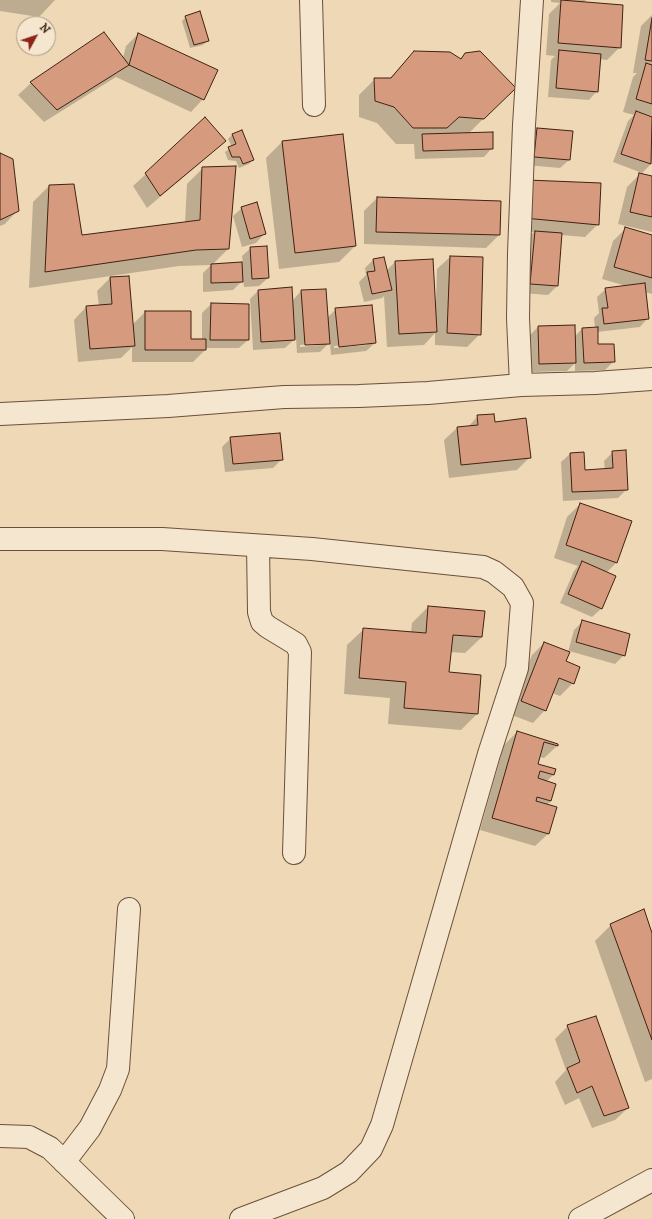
<!DOCTYPE html>
<html>
<head>
<meta charset="utf-8">
<style>
	body { margin:0 }
	#map { position:relative; width:652px; height:1219px; overflow:hidden; background:#eed8b5; font-family:"IM FELL DW Pica",serif }
	canvas { display:block }
	.north { position:absolute; left:16px; top:16px; width:40px; height:40px; box-sizing:border-box; background:#f4e6cf; border:1px solid #ac9783; border-radius:50%; rotate:50deg; font-size:11px; font-weight:700; line-height:16px; text-align:center; color:#412111 }
	.north::after { content:''; display:block; margin:auto; width:14px; height:18px; background:#8f2418; clip-path:polygon(50% 0,100% 100%,50% 72%,0 100%) }
</style>
</head>
<body>
<div id="map">
<canvas width="652" height="1219"></canvas>
<div class="north">N</div>
</div>
<script>
const ctx = document.querySelector('canvas').getContext('2d');
ctx.lineJoin = 'round';
function paint(path, color) {
  ctx.fillStyle = color;
  ctx.fill(path, 'evenodd');
}
function poly(rows) {
  const path = new Path2D();
  for (const r of rows) {
    path.moveTo(r[0], r[1]);
    for (let i = 2; i < r.length; i += 2) path.lineTo(r[i], r[i + 1]);
  }
  return path;
}
function trace(path, color, width, dash) {
  ctx.strokeStyle = color;
  ctx.lineWidth = width;
  ctx.lineCap = dash ? 'butt' : 'round';
  ctx.setLineDash(dash || []);
  ctx.stroke(path);
}
const shadow = poly([
	[0,0,55,0,39,17,0,11],
	[551,0,586,0,583,3,620,47,607,60,599,59,597,91,589,100,548,97,551,60,555,56,546,55,549,14,560,3,551,2],
	[652,15,652,160,651,164,642,173,613,162,628,121,634,115,623,112,633,77,637,73,633,73,641,26],
	[186,17,208,40,203,45,190,48,182,21],
	[138,34,203,99,191,112,116,77,44,122,18,95,31,83,123,58,126,46],
	[414,52,460,59,466,54,514,88,468,134,492,148,484,157,415,159,414,144,396,144,377,123,359,117,359,95,375,79,389,79],
	[537,129,569,160,560,168,526,165,529,137],
	[232,135,253,160,249,164,239,168,236,161,228,160,225,152,232,147,228,139],
	[225,141,212,153,147,208,133,186,146,174],
	[282,142,355,246,339,262,279,269,266,158],
	[0,154,17,211,5,224,0,226],
	[203,168,228,249,212,265,243,263,242,256,251,248,268,278,259,286,244,287,243,280,233,290,203,292,203,273,211,265,179,266,29,288,33,202,49,186,82,236,185,223,187,184],
	[640,174,652,177,652,232,618,224,627,187],
	[528,182,598,224,585,237,561,235,557,286,548,295,522,293,526,240,534,232,512,230],
	[377,198,499,235,486,248,364,244,364,211],
	[242,208,264,234,256,243,242,247,233,216],
	[626,228,652,236,652,294,645,292,648,318,640,327,597,332,597,346,613,362,605,370,575,371,575,363,567,371,531,372,530,335,538,327,575,336,582,329,595,328,594,318,599,313,597,297,606,289,626,286,602,279,613,241],
	[450,257,482,258,480,334,467,347,435,345,435,333,424,345,387,347,384,296,382,298,364,302,359,282,366,275,365,268,373,260,383,258,386,271,395,262,435,301,436,301,437,269],
	[128,277,132,325,145,312,190,340,202,340,202,313,211,304,248,340,239,348,205,348,205,350,193,362,132,362,132,347,121,358,78,362,74,320,86,307,99,306,97,291,110,278],
	[258,291,292,301,301,291,327,318,336,309,375,343,366,351,331,355,330,342,320,352,297,353,296,338,285,348,253,350,250,299],
	[321,343,321,345,300,347,300,345],
	[367,343,367,345,334,348,334,346],
	[478,416,494,423,530,457,517,470,449,478,444,440,457,428,468,427],
	[231,438,282,459,273,468,225,472,222,447],
	[613,452,627,489,618,498,563,501,561,462,570,454,583,453,584,471,605,470,604,461],
	[580,504,617,562,606,573,615,577,601,609,592,617,560,603,574,571,578,566,554,558,567,517],
	[428,607,484,612,482,637,465,653,450,652,448,673,477,714,461,730,388,724,390,698,344,694,347,645,364,629,411,633,412,623],
	[583,621,624,655,615,664,569,651,564,662,573,683,560,696,552,693,545,710,533,723,509,714,532,655,544,643,568,652,574,630],
	[517,732,557,746,544,758,539,757,537,764,554,774,546,782,551,801,547,805,556,807,548,834,535,846,480,830,504,745],
	[611,925,652,936,652,1079,645,1082,595,941],
	[568,1026,628,1108,615,1120,592,1128,579,1098,565,1105,555,1082,566,1070,555,1039]
]);
const building = poly([
	[561,0,623,5,621,48,558,43,561,0],
	[200,11,209,41,194,45,185,16,200,11],
	[652,18,652,61,645,60,652,18],
	[104,32,129,65,57,110,30,82,104,32],
	[138,33,218,70,204,100,129,65,138,33],
	[559,50,601,54,598,92,556,88,559,50],
	[414,51,450,52,461,59,465,53,480,51,516,88,484,119,459,117,447,128,413,128,394,107,375,101,374,78,391,78,414,51],
	[646,63,652,65,652,104,636,99,646,63],
	[636,111,652,117,651,164,621,154,636,111],
	[205,117,226,141,160,196,145,173,205,117],
	[537,128,573,131,570,160,534,157,537,128],
	[242,130,254,160,243,164,240,157,232,157,228,147,236,144,232,134,242,130],
	[493,132,493,149,423,151,422,134,493,132],
	[343,134,356,246,295,253,282,141,343,134],
	[0,153,13,159,19,211,0,220,0,153],
	[236,166,229,249,196,250,45,272,49,185,74,184,82,235,200,220,202,167,236,166],
	[639,173,652,176,652,217,630,212,639,173],
	[527,180,601,183,599,225,524,218,527,180],
	[377,197,501,201,500,235,376,232,377,197],
	[257,202,266,234,250,239,241,207,257,202],
	[625,227,652,235,652,278,614,267,625,227],
	[535,231,562,233,558,286,530,284,535,231],
	[267,246,269,278,252,279,250,247,267,246],
	[450,256,483,257,481,335,447,333,450,256],
	[384,257,392,290,372,294,367,272,375,271,373,259,384,257],
	[433,259,437,332,399,334,395,261,433,259],
	[242,262,243,282,211,283,211,264,242,262],
	[129,276,135,346,90,349,86,306,112,304,110,277,129,276],
	[645,283,649,319,604,324,602,308,608,308,605,288,645,283],
	[292,287,295,340,261,342,258,290,292,287],
	[326,289,330,344,305,345,301,290,326,289],
	[211,303,249,304,249,340,210,340,211,303],
	[372,305,376,343,339,347,335,308,372,305],
	[145,311,191,311,191,339,206,339,206,350,145,350,145,311],
	[575,325,576,363,539,364,538,326,575,325],
	[598,327,598,344,614,344,615,362,584,363,582,328,598,327],
	[494,414,495,422,526,418,531,458,461,465,457,427,478,425,477,415,494,414],
	[280,433,283,460,233,464,230,437,280,433],
	[626,450,628,490,572,492,570,453,584,452,585,470,613,468,612,451,626,450],
	[580,503,632,521,617,563,566,545,580,503],
	[582,561,616,576,602,609,568,594,582,561],
	[428,606,485,611,482,637,453,635,449,672,481,675,478,714,404,708,406,682,359,678,363,628,426,633,428,606],
	[582,620,630,634,625,656,576,642,582,620],
	[544,642,570,652,566,661,580,667,574,684,559,678,546,711,521,701,544,642],
	[517,731,558,744,558,746,544,742,538,764,556,769,554,775,540,771,538,778,556,784,551,801,537,797,536,801,557,807,549,834,492,818,517,731],
	[644,909,652,933,652,1040,610,924,644,909],
	[596,1016,629,1108,604,1116,592,1086,577,1093,567,1068,580,1062,567,1025,596,1016]
]);
const minor = poly([
	[311,0,314,105],
	[521,385,518,318,519,253,524,125,532,0],
	[0,414,168,406,284,397,359,396,428,393,521,385,595,383,652,379],
	[0,539,162,539,312,549,483,567,494,572,513,587,522,603,517,668,489,754,382,1125,371,1149,349,1172,323,1188,241,1219],
	[258,546,259,612,262,622,268,627,296,644,300,652,294,853],
	[0,1136,29,1137,50,1148,123,1219],
	[64,1162,90,1128,110,1090,118,1069,129,909],
	[580,1219,652,1180]
]);
paint(shadow, '#0003');
paint(building, '#d69b7f');
trace(building, '#412111', 1);
trace(minor, '#6c4f3a', 24);
trace(minor, '#f4e6cf', 22);
</script>
</body>
</html>
